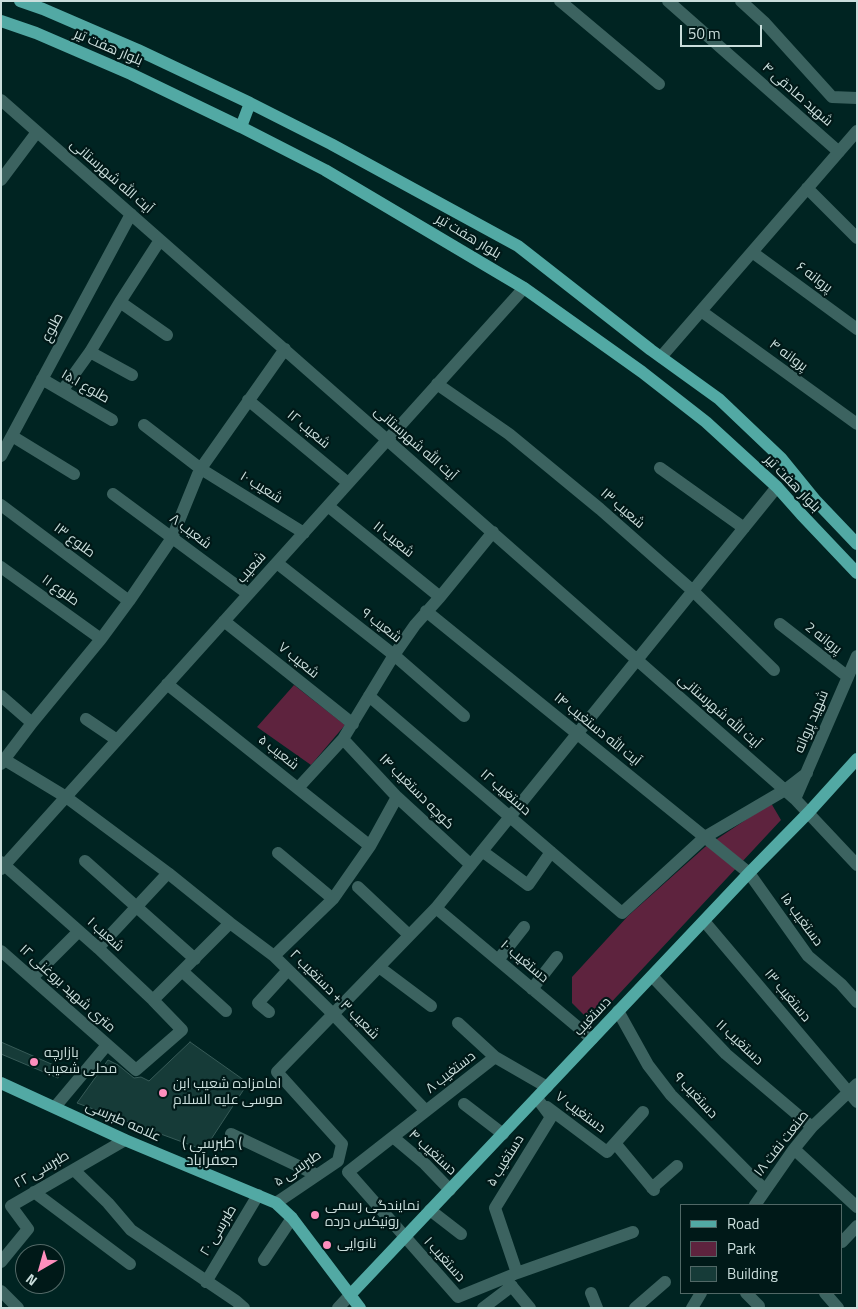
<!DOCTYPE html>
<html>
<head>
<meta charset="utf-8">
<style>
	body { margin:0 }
	#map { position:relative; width:858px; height:1309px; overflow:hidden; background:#002422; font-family:"Titillium Web",sans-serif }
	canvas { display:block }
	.frame { position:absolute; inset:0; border:2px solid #cadedc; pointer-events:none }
	.legend { position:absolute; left:680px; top:1204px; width:162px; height:90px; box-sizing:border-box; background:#001918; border:1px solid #516866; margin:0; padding:6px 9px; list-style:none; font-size:15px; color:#cadedc }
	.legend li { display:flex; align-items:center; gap:10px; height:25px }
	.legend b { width:25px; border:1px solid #516866 }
	.north { position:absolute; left:15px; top:1244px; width:50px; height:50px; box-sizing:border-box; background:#001918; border:1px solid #516866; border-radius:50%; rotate:218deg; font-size:14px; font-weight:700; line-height:20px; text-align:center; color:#cadedc }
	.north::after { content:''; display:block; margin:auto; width:18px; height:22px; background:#fe8ebd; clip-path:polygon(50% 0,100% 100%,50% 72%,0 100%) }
	.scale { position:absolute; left:680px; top:25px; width:82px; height:22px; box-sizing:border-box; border:2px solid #cadedc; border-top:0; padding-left:6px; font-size:15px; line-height:18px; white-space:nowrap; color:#cadedc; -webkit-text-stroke:4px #001918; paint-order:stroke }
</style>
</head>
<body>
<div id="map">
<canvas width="858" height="1309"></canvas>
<div class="frame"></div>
<ul class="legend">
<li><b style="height:6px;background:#52a9a4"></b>Road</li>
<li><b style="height:14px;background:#5e233e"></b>Park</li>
<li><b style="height:14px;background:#163b38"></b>Building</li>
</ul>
<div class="north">N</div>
<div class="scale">50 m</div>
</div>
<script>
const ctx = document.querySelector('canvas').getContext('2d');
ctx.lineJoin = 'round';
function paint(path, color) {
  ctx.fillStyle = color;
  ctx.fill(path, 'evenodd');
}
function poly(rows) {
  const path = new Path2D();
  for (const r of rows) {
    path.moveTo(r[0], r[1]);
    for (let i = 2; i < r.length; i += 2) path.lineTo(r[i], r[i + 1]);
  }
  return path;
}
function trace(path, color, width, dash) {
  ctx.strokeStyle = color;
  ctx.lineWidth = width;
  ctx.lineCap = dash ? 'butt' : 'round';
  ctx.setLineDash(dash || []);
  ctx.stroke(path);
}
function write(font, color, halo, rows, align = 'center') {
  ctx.font = font + ' "Titillium Web",Cairo,sans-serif';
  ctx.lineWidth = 4.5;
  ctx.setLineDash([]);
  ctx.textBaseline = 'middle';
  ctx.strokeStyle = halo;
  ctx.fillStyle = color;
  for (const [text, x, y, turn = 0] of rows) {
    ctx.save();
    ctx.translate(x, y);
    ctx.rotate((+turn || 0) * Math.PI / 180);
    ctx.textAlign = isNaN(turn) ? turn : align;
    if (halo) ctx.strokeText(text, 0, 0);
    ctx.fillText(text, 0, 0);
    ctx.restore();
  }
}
const green = poly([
	[294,685,345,725,311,765,257,727],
	[771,803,781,820,592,1023,572,1003,572,977,628,916,705,847]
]);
const building = poly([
	[1,1042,65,1070,58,1078,1,1054,1,1042],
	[190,1042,248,1083,204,1150,77,1103,108,1060,118,1065,134,1078,141,1077,149,1081,190,1042]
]);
const minor = poly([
	[560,1,659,84],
	[668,1,839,152],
	[741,1,765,23,832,97,857,98],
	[1,100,795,799,857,865],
	[1,180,37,132],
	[807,188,857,238],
	[752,252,857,329],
	[120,302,167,335],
	[701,311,857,424],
	[90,352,132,375],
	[661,357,857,131],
	[42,379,112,420],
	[437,384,509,434,600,509,693,591,774,670],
	[62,391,90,352,120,302,160,240],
	[248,400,348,483],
	[144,425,201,469,304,533],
	[12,436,74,474],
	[1,456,131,214],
	[660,468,744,528],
	[113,494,248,594],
	[1,505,129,601],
	[328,506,440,597],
	[277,563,394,655,464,716],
	[1,567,101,639],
	[426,611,749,873,808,956,841,984,857,1002],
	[224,621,353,724],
	[780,624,848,677],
	[167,684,370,846],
	[1,696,32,723],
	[369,696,622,913,705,837,785,790,807,773],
	[86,719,117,740],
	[343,739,397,797,471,865],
	[5,760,66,797,168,873,230,923,274,956,333,1014,426,1111,348,1172,458,1297,517,1273,633,1232],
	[1,764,32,723,101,639,129,601,172,538,198,474,204,464,285,349],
	[298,788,343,739,394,655,415,625,440,597,493,532],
	[795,799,857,656],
	[482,851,528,885,551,852],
	[278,853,333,899],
	[85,861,195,959],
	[1,862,98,948,153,1000,182,1030,136,1070,1,951],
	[1,869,524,288],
	[358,887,409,935],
	[436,908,592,1039],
	[704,921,857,1102],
	[98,948,168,873],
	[274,956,333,899,370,846,397,797],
	[498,960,524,927],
	[379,967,431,1006],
	[182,971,226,1011],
	[652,976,726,1054,812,1127],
	[32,978,79,931],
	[532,989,557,957],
	[153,1000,230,923],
	[618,1011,648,1065,671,1095,765,1190],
	[269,1012,258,1003,288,970],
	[458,1023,495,1057],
	[464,1104,503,1134],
	[55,1107,107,1045],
	[547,1107,607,1152,643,1112],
	[426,1111,495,1057,547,1087],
	[231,1134,317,1175],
	[393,1137,425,1164,450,1190],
	[615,1143,654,1190],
	[794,1149,857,1207],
	[338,1161,342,1144,277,1072,436,908,777,487],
	[74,1170,108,1203,131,1230,236,1301,244,1308],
	[652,1188,677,1166],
	[34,1192,130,1264],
	[276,1203,338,1161],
	[755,1205,794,1149,812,1127,857,1084],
	[430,1210,461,1234],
	[842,1242,857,1226],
	[264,1260,292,1218],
	[1,1262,28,1229,11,1206,125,1140],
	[517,1273,495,1208,551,1117,539,1101,536,1099],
	[505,1278,530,1308],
	[206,1282,258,1195],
	[1,1291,18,1308],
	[591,1293,597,1308],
	[746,1293,759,1306],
	[825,1293,838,1308],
	[338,1308,350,1295],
	[483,1308,512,1286],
	[635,1308,665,1282],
	[692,1308,701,1293]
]);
const major = poly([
	[20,1,43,9,138,50,250,103,331,144,518,246,651,350,719,399,781,458,816,501,857,544],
	[1,21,36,33,131,74,241,127,325,170,524,288,642,372,706,422,777,487,801,514,857,573],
	[241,127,250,103],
	[1,1083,125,1140,276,1203,292,1218,360,1308],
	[350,1295,749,873,809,812,857,759]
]);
const markers = [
	[34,1062,5,"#fe8ebd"],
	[163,1093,5,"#fe8ebd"],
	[315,1215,5,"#fe8ebd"],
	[327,1245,5,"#fe8ebd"]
];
const streetNames = [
	["بلوار هفت تیر",108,48,23],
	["شهید صادقی ۴",797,95,41],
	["آیت الله شهرستانی",111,177,41],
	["بلوار هفت تیر",468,237,31],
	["پروانه ۶",814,278,37],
	["طلوع",53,328,-62],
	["پروانه ۴",788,356,36],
	["طلوع ۱۵.۱",85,387,30],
	["شعیب ۱۲",308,430,40],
	["آیت الله شهرستانی",415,444,41],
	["بلوار هفت تیر",792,484,46],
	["شعیب ۱۰",261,488,32],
	["شعیب ۱۳",622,509,41],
	["شعیب ۸",190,532,37],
	["شعیب ۱۱",393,540,39],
	["طلوع ۱۳",74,541,37],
	["شعیب",252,568,-48],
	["طلوع ۱۱",60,591,36],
	["شعیب ۹",381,626,38],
	["پروانه 2",823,639,38],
	["شعیب ۷",298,661,39],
	["آیت الله شهرستانی",719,712,41],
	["شهید پروانه",812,722,-67],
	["آیت الله دستغیب ۱۴",597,730,39],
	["شعیب ۵",278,753,38],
	["کوچه دستغیب ۱۴",416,792,45],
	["دستغیب ۱۲",505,793,41],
	["دستغیب ۱۵",801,920,54],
	["شعیب ۱",105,935,42],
	["دستغیب ۱۰",524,962,40],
	["۱۲ متری شهید بروغنی",67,989,42],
	["شعیب ۳ + دستغیب ۲",334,995,45],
	["دستغیب ۱۳",787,996,50],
	["دستغیب",593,1017,-47],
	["دستغیب ۱۱",739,1043,43],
	["دستغیب ۸",451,1073,-38],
	["دستغیب ۹",695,1096,47],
	["دستغیب ۷",580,1113,37],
	["علامه طبرسی",123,1122,24],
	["صنعت نفت ۱۸",782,1144,-52],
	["دستغیب ۴",432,1153,43],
	["دستغیب ۵",506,1161,-58],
	["طبرسی ۵",298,1169,-34],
	["طبرسی ۲۲",42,1170,-30],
	["طبرسی ۲۰",219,1231,-59],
	["دستغیب ۱",444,1260,48]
];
const poiNames = [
	["بازارچه",44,1054],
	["محلی شعیب",44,1070],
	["امامزاده شعیب ابن",173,1085],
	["موسی علیه السلام",173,1101],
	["نمایندگی رسمی",325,1207],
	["رونیکس درده",325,1223],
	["نانوایی",337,1245]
];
const neighbourhoodNames = [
	["( طبرسی (",212,1144],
	["جعفرآباد",212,1161]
];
paint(green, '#5e233e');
paint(building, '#163b38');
trace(building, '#375b58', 1);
trace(minor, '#3c6360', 12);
trace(major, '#52a9a4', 12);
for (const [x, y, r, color] of markers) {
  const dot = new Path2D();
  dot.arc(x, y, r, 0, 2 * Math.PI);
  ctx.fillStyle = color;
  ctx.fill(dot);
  trace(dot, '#001918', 2);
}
write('14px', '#cadedc', '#001918', streetNames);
write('14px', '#cadedc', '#001918', poiNames, 'left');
write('15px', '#cadedc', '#001918', neighbourhoodNames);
</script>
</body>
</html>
